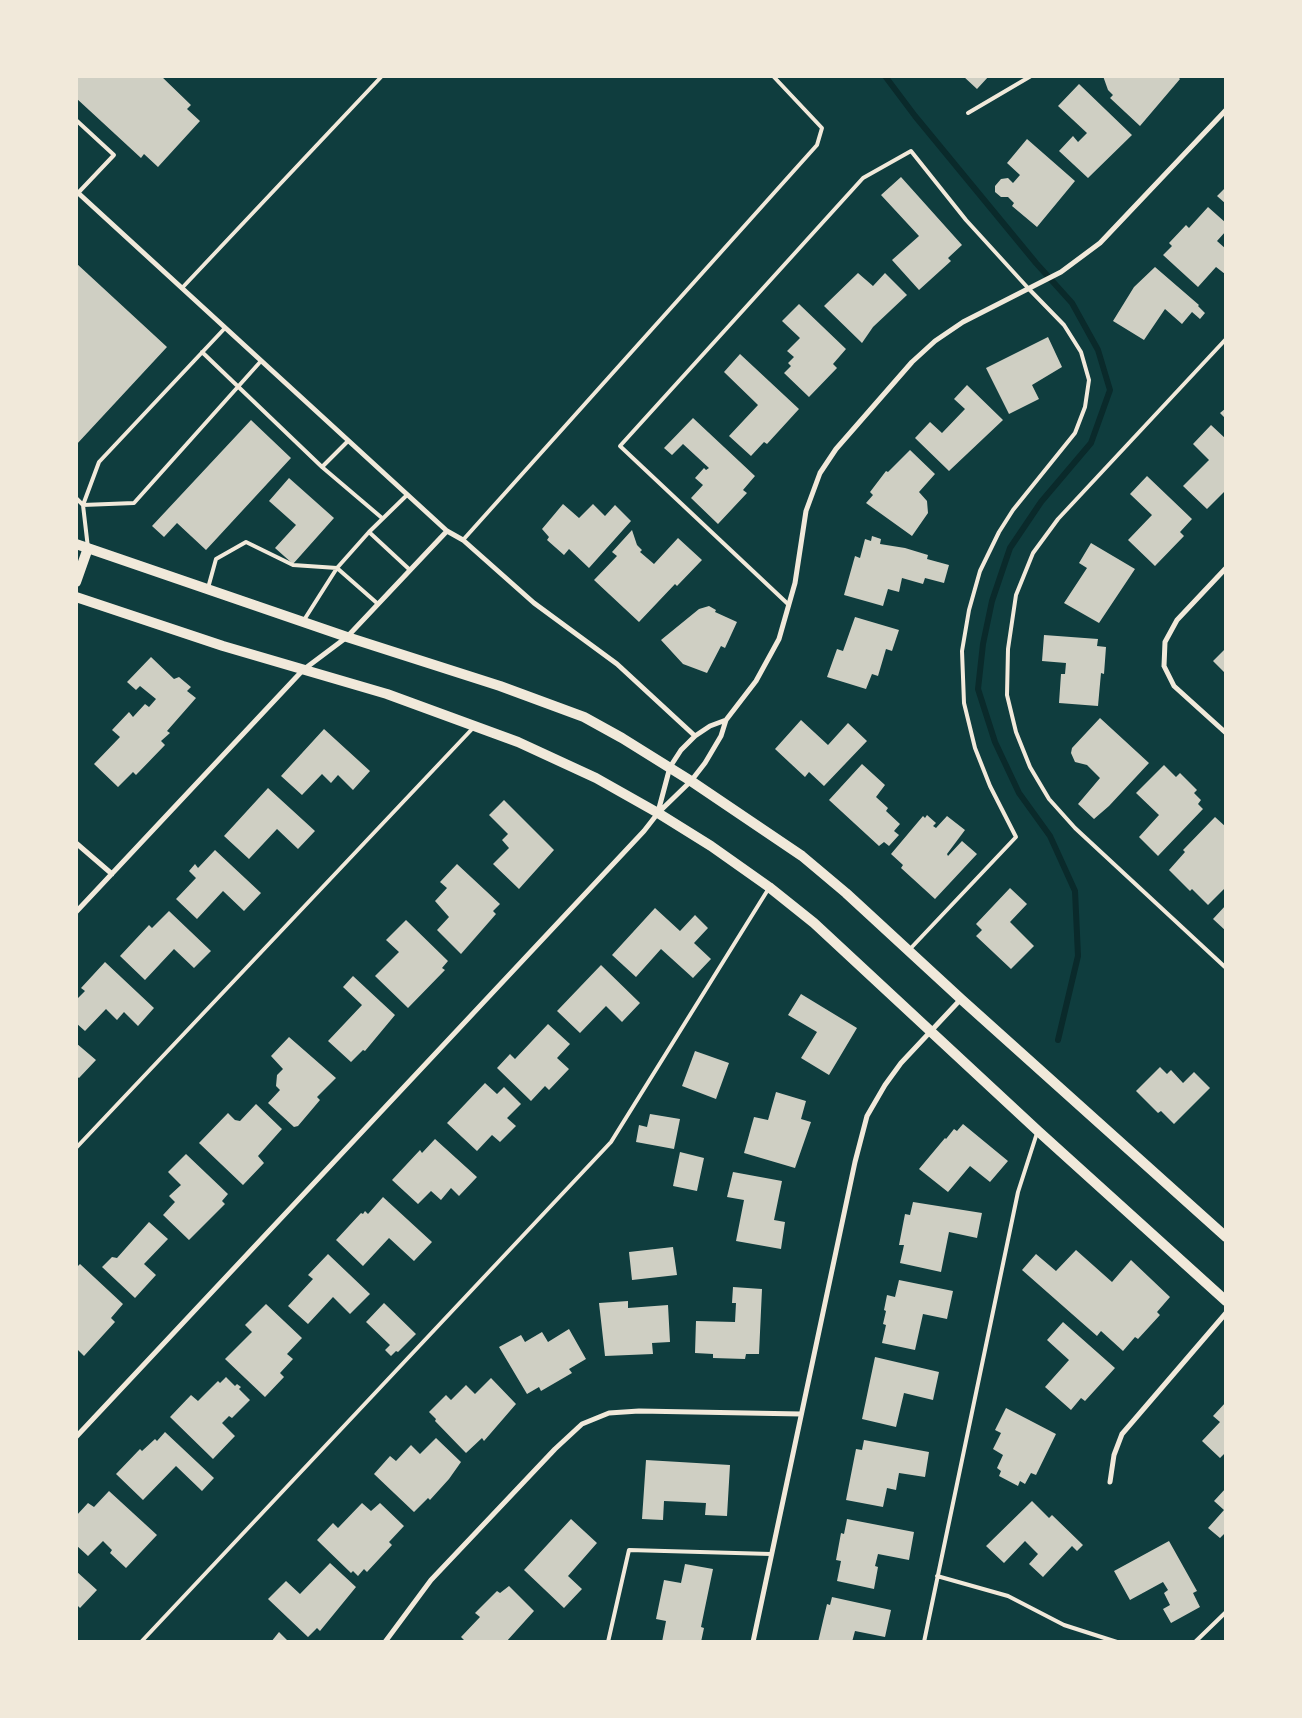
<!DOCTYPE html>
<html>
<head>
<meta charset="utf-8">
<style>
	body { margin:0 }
	#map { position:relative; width:1302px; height:1718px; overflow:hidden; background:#0f3d3e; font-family:"Work Sans",sans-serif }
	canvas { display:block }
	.frame { position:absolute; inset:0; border:78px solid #f1e9da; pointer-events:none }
</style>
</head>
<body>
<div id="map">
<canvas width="1302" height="1718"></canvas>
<div class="frame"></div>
</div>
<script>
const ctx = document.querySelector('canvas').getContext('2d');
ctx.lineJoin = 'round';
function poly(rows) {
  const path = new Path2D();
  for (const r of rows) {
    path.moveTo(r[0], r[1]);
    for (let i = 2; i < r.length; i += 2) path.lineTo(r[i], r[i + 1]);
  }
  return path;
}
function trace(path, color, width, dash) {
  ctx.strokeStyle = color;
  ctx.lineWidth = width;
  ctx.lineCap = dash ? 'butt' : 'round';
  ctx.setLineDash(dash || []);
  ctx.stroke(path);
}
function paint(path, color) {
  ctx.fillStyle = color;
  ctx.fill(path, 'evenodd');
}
const stream = poly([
	[885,76,915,116,1036,263,1072,303,1098,350,1110,390,1091,443,1041,502,1010,548,992,601,983,644,978,689,995,742,1019,793,1050,836,1075,891,1078,956,1058,1040]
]);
const building = poly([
	[76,76,161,76,191,105,187,109,200,121,158,167,144,154,141,158,76,98],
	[963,76,989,76,977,89],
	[1103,76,1177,76,1180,79,1140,126,1110,98,1113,95,1108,90],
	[1079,84,1132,135,1088,178,1059,151,1073,136,1078,142,1087,133,1058,106],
	[1027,139,1075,181,1037,227,1012,206,1014,203,1008,197,1001,197,995,192,995,186,1001,179,1008,178,1013,183,1020,175,1007,163],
	[901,177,962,245,948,258,951,261,919,290,892,260,919,236,881,195],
	[1226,187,1226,204,1217,196],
	[1208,207,1226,223,1226,231,1217,241,1226,249,1226,273,1225,274,1216,267,1198,287,1163,255,1172,246,1169,243,1186,225,1189,228],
	[76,263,167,347,76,445],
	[1155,267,1199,305,1198,306,1205,313,1200,319,1192,312,1182,324,1165,309,1144,340,1113,321,1134,287],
	[858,273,873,286,885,273,907,295,873,327,862,343,824,306],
	[799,304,846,349,833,364,837,368,809,397,784,373,791,366,788,363,794,357,787,351,800,338,782,321],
	[1048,337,1062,367,1032,385,1039,399,1009,414,986,368],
	[740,354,799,409,767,444,764,442,751,456,729,436,758,405,724,372],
	[967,385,1003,420,949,471,915,438,930,422,942,433,965,409,954,399],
	[1226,408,1226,419,1220,413],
	[693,418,755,476,743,490,747,493,718,524,691,498,703,485,695,478,704,468,706,470,709,468,683,444,672,455,664,448],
	[251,420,291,458,206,550,177,523,164,537,152,526],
	[1211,425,1226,439,1226,490,1207,509,1183,486,1209,460,1193,444],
	[910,450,935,474,919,492,927,501,928,513,912,536,866,503,873,495,870,492,886,471,888,472],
	[1147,476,1192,519,1180,532,1184,536,1155,566,1128,540,1152,515,1130,494],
	[289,478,334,518,293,564,275,548,296,525,269,501],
	[563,504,579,518,593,504,605,516,615,505,631,521,589,568,569,549,564,555,547,540,549,537,542,529],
	[632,530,637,545,642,550,640,552,654,564,678,538,702,560,677,586,675,584,639,622,594,580,617,556,612,552],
	[872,536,881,539,880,544,905,548,928,555,927,559,949,565,944,583,925,578,923,584,902,578,899,592,888,589,883,606,844,595,855,556,860,558,865,539,871,541],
	[1091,543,1135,569,1099,623,1064,603,1087,568,1079,563],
	[709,606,716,610,715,612,737,622,725,648,721,646,707,673,683,664,661,640,699,609],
	[855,617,899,630,892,651,886,649,878,676,872,674,866,689,827,677,837,649,843,651],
	[1044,635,1098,639,1097,646,1106,647,1104,674,1101,673,1098,706,1059,703,1061,674,1065,674,1066,663,1042,661],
	[1226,648,1226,674,1213,661],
	[151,657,174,679,179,677,191,687,187,691,196,698,167,731,170,733,161,741,165,745,136,775,133,772,118,787,94,764,120,737,112,730,129,712,133,717,145,704,149,707,156,699,140,686,136,690,127,682],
	[1100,718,1149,763,1109,806,1094,819,1078,804,1100,778,1087,765,1075,762,1071,753,1072,748],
	[801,720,828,745,848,723,867,741,824,786,809,772,805,777,775,749],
	[324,729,370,771,353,790,338,775,331,783,322,774,302,795,281,776],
	[862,764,885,785,876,797,888,808,886,811,900,824,894,831,899,835,889,846,884,842,879,846,829,800],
	[1164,765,1176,777,1180,773,1197,790,1194,793,1201,800,1198,804,1203,809,1158,856,1139,837,1159,815,1136,793],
	[268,788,315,831,298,849,277,829,249,859,224,836],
	[504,800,554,850,519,889,493,864,509,848,502,840,508,834,489,815],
	[927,815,936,823,933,826,936,828,947,816,965,830,947,854,948,856,962,841,977,854,935,899,901,868,903,865,891,854,923,816,925,818],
	[1215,817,1226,827,1226,887,1208,905,1192,889,1190,891,1169,870,1185,852,1183,850],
	[215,850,261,893,244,911,223,891,197,919,176,899,196,878,189,871,195,864,198,868],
	[457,864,500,904,493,911,496,914,461,954,437,930,449,917,435,901,447,888,440,882],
	[1010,888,1027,904,1010,922,1034,946,1011,969,976,936,982,930,976,924],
	[1226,905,1226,931,1213,919],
	[655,908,680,931,695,915,708,928,694,943,711,959,693,978,661,949,636,977,612,955],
	[169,911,211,951,194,968,174,949,145,980,120,956,149,925,152,928],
	[406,920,448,961,442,968,445,970,408,1008,375,976,399,952,386,940],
	[105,962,154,1008,138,1026,124,1012,117,1020,106,1009,85,1031,76,1023,76,1000,85,991,81,988],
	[601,965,640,1003,622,1022,606,1006,580,1033,557,1011],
	[353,976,395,1015,365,1051,363,1050,351,1062,328,1041,362,1005,343,987],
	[801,994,857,1028,829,1075,801,1058,817,1032,788,1015],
	[548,1024,570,1044,557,1058,569,1069,549,1090,545,1086,531,1101,497,1068,510,1054,515,1059],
	[289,1037,336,1078,317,1097,320,1100,298,1126,294,1127,268,1103,280,1090,276,1086,277,1075,283,1069,271,1056],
	[76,1043,96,1060,79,1078,76,1076],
	[695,1051,729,1063,716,1099,682,1086],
	[1160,1067,1167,1074,1171,1070,1183,1083,1194,1072,1210,1088,1174,1124,1161,1111,1158,1113,1136,1091],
	[485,1083,497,1094,504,1087,521,1104,507,1118,516,1126,500,1142,492,1135,477,1151,447,1123],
	[776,1092,806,1101,801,1119,811,1122,795,1168,744,1153,754,1117,768,1120],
	[256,1104,282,1129,258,1156,264,1163,243,1185,199,1143,228,1113,235,1120,240,1121],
	[650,1114,680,1119,674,1149,636,1142,639,1125,647,1127],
	[963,1124,1008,1161,990,1182,970,1166,948,1192,919,1169,945,1138,946,1139,954,1129,957,1131],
	[435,1139,477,1177,459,1196,451,1188,441,1200,431,1191,418,1204,392,1180,420,1150,422,1153],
	[680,1152,704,1158,697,1191,673,1186],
	[186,1154,228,1194,222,1201,225,1204,189,1240,163,1215,175,1202,169,1196,181,1185,168,1172],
	[733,1172,782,1181,774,1220,785,1222,781,1249,736,1241,744,1200,727,1197],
	[383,1197,432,1242,414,1261,389,1238,363,1266,336,1240,361,1213,363,1214,365,1211,368,1214],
	[913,1202,982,1213,977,1238,949,1232,941,1272,900,1263,904,1245,899,1245,905,1214,910,1215],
	[149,1222,168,1239,144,1264,156,1275,135,1298,102,1267,112,1257,117,1258],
	[673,1247,677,1275,632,1280,629,1252],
	[1076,1250,1112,1282,1131,1260,1170,1297,1157,1312,1160,1315,1138,1339,1135,1337,1123,1351,1101,1331,1097,1336,1022,1270,1036,1254,1056,1271],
	[328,1254,370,1294,350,1314,333,1297,308,1324,288,1306,313,1279,308,1275],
	[80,1264,123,1304,111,1318,115,1322,84,1356,76,1348,76,1268],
	[899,1280,953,1291,947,1319,923,1314,915,1350,882,1343,886,1325,883,1324,886,1311,884,1310,887,1295,895,1297],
	[733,1287,762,1289,759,1354,746,1354,745,1359,713,1358,713,1354,695,1353,696,1321,735,1322,736,1303,732,1303],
	[628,1301,628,1308,668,1305,670,1342,652,1343,653,1354,605,1356,599,1303],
	[384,1303,416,1334,398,1352,396,1351,391,1356,385,1350,390,1345,366,1322],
	[266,1304,302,1338,287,1354,293,1359,280,1373,284,1377,265,1397,225,1359,252,1332,245,1325],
	[1063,1322,1115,1368,1085,1401,1081,1398,1071,1410,1045,1387,1069,1360,1047,1340],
	[569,1329,586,1359,569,1369,572,1373,541,1391,539,1387,527,1394,499,1347,521,1335,525,1342,542,1332,548,1342],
	[875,1357,939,1372,933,1400,904,1393,896,1427,862,1419],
	[226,1377,235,1386,237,1384,241,1387,239,1389,250,1400,232,1418,229,1416,222,1423,235,1436,213,1459,170,1417,191,1395,198,1401,218,1381,220,1383],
	[491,1378,516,1404,484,1441,482,1438,466,1453,435,1421,436,1419,429,1412,446,1395,451,1400,466,1385,475,1394],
	[1226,1402,1226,1452,1220,1458,1202,1441,1220,1422,1213,1416],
	[1006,1408,1056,1434,1036,1475,1031,1473,1025,1484,1020,1481,1018,1486,999,1476,1001,1471,997,1468,1003,1455,993,1449,1001,1433,995,1430],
	[165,1432,214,1478,202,1491,176,1466,143,1500,116,1474,140,1449,142,1451,155,1439,157,1441],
	[436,1438,461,1462,449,1479,430,1500,428,1498,414,1512,374,1474,390,1456,396,1461,411,1445,420,1454],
	[864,1440,929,1452,925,1477,899,1473,896,1490,887,1488,883,1507,846,1500,856,1449,862,1450],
	[646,1460,730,1465,727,1516,705,1515,706,1503,664,1501,663,1520,642,1519],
	[1226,1488,1226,1532,1220,1538,1208,1528,1224,1510,1214,1501],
	[109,1491,157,1535,126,1568,110,1553,112,1550,103,1541,88,1556,76,1545,76,1516,88,1503,94,1507],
	[1032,1501,1049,1518,1052,1515,1083,1545,1077,1551,1072,1546,1043,1577,1029,1564,1038,1554,1025,1541,1004,1563,986,1546],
	[362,1503,371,1511,380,1503,404,1526,389,1542,392,1545,367,1572,364,1569,358,1576,353,1571,351,1573,317,1540,333,1523,338,1528],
	[571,1519,597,1543,568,1576,582,1589,564,1608,524,1570],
	[847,1519,914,1532,909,1560,878,1554,875,1566,878,1567,874,1589,837,1581,841,1561,836,1560,841,1533,844,1534],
	[1169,1541,1197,1591,1193,1593,1200,1607,1171,1623,1163,1609,1170,1605,1164,1593,1168,1590,1163,1582,1130,1600,1114,1571],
	[330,1563,356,1587,320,1631,317,1628,308,1637,268,1599,286,1581,300,1594],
	[685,1564,713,1569,701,1627,704,1628,701,1642,662,1642,666,1621,656,1619,664,1580,681,1583],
	[76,1571,97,1590,80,1608,76,1604],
	[509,1586,534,1611,506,1642,466,1642,461,1637,480,1617,475,1613,497,1591,500,1593],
	[832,1597,891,1610,885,1637,855,1631,852,1642,818,1642,827,1604,830,1605],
	[279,1632,289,1642,271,1642]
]);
const service = poly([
	[968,113,1031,76],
	[76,120,114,155,78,193],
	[182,288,382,76],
	[225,328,99,462,83,505,134,503,261,361],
	[1226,339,1058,519,1033,553,1016,595,1008,649,1007,695,1016,732,1030,767,1049,799,1075,828,1226,968],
	[202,352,322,467],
	[348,441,322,467,382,518],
	[76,498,83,505,88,548],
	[369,532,410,570],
	[463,540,817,145,822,128,773,76],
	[208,588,216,559,246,542,293,565,337,568,304,620],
	[378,604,337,568,369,532,407,495],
	[789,605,620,446,863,178,911,151,966,220,1028,288,1064,325,1081,352,1089,380,1085,407,1075,433,1013,510,999,532,980,571,969,610,962,651,964,703,975,748,990,786,1016,837,910,949],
	[76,1148,473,728],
	[937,1576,1008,1596,1064,1625,1117,1642],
	[141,1642,611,1142,769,888],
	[608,1642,629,1550,771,1554],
	[924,1642,1018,1192,1037,1133],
	[1195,1642,1226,1612]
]);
const minor = poly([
	[76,191,447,531,463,540,534,603,617,664,695,736],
	[1226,568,1177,620,1165,642,1164,666,1174,686,1226,733],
	[658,812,670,767,681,750,695,736,710,726,726,720],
	[76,843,112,874],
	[76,912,303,670,347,637,447,531],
	[76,1437,644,831,658,813,691,781,705,763,721,736,726,720,756,681,779,639,795,583,806,511,820,473,836,449,912,362,935,341,963,322,1061,272,1100,243,1226,110],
	[1110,1482,1114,1455,1122,1434,1226,1313],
	[385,1642,431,1580,555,1449,582,1424,609,1413,639,1411,801,1414],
	[753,1642,855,1162,867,1116,885,1085,901,1063,961,999]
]);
const secondary = poly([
	[76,544,347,637,500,686,584,717,622,738,691,781,802,856,846,893,961,999,1226,1237],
	[76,582,88,548],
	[76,597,223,646,387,694,518,742,596,778,658,813,711,846,769,887,814,923,1038,1131,1226,1301]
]);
trace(stream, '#0a2a2b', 6);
paint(building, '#cfcfc3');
trace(service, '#f1e9da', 4);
trace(minor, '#f1e9da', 5);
trace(secondary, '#f1e9da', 10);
</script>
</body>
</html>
